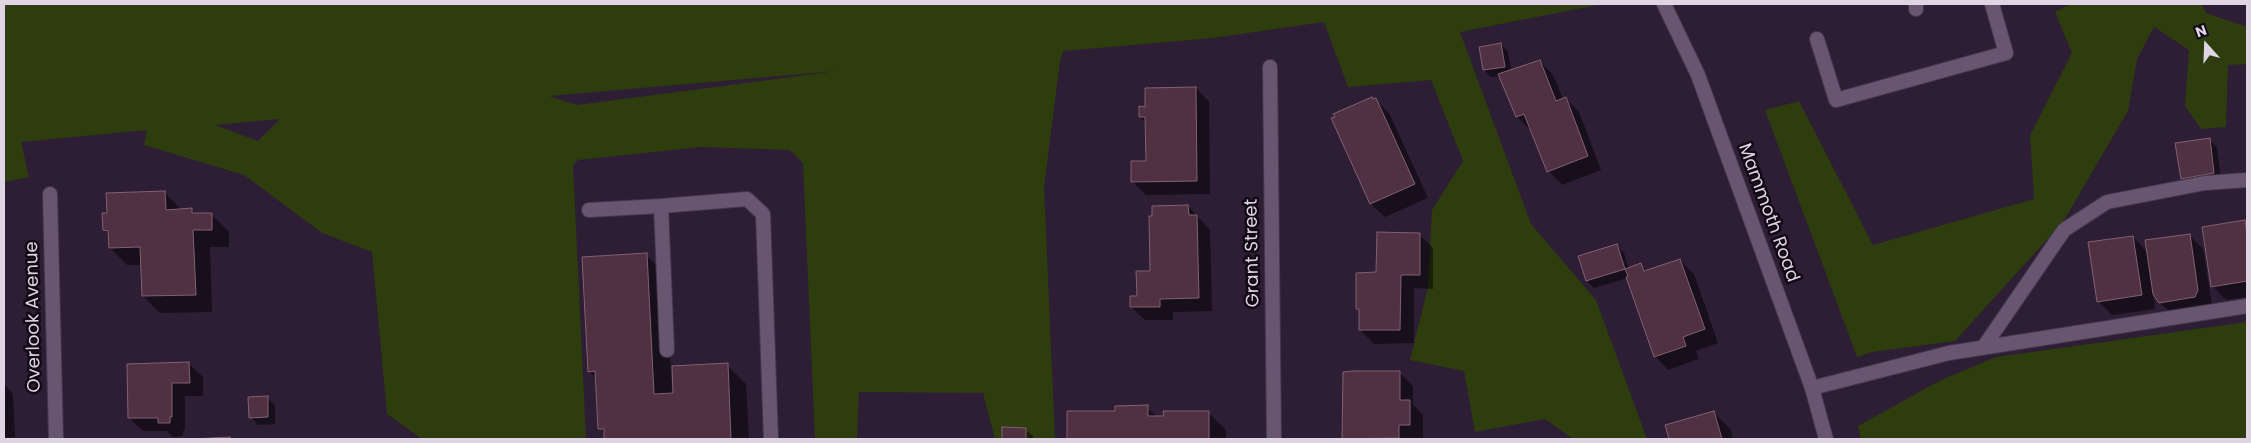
<!DOCTYPE html>
<html>
<head>
<meta charset="utf-8">
<style>
	body { margin:0 }
	#map { position:relative; width:2251px; height:443px; overflow:hidden; background:#2d1d35; font-family:Poppins,sans-serif }
	canvas { display:block }
	.frame { position:absolute; inset:0; border:5px solid #dfd5e5; pointer-events:none }
	.north { position:absolute; left:2181px; top:20px; width:50px; height:50px; -webkit-text-stroke:4px #120a15; paint-order:stroke; rotate:340deg; font-size:14px; font-weight:700; line-height:20px; text-align:center; color:#dfd5e5 }
	.north::after { content:''; display:block; margin:auto; width:18px; height:22px; background:#dfd5e5; clip-path:polygon(50% 0,100% 100%,50% 72%,0 100%) }
</style>
</head>
<body>
<div id="map">
<canvas width="2251" height="443"></canvas>
<div class="frame"></div>
<div class="north">N</div>
</div>
<script>
const ctx = document.querySelector('canvas').getContext('2d');
ctx.lineJoin = 'round';
function paint(path, color) {
  ctx.fillStyle = color;
  ctx.fill(path, 'evenodd');
}
function poly(rows) {
  const path = new Path2D();
  for (const r of rows) {
    path.moveTo(r[0], r[1]);
    for (let i = 2; i < r.length; i += 2) path.lineTo(r[i], r[i + 1]);
  }
  return path;
}
function trace(path, color, width, dash) {
  ctx.strokeStyle = color;
  ctx.lineWidth = width;
  ctx.lineCap = dash ? 'butt' : 'round';
  ctx.setLineDash(dash || []);
  ctx.stroke(path);
}
function write(font, color, halo, rows, align = 'center') {
  ctx.font = font + ' Poppins,sans-serif';
  ctx.lineWidth = 5;
  ctx.setLineDash([]);
  ctx.textBaseline = 'middle';
  ctx.strokeStyle = halo;
  ctx.fillStyle = color;
  for (const [text, x, y, turn = 0] of rows) {
    ctx.save();
    ctx.translate(x, y);
    ctx.rotate((+turn || 0) * Math.PI / 180);
    ctx.textAlign = isNaN(turn) ? turn : align;
    if (halo) ctx.strokeText(text, 0, 0);
    ctx.fillText(text, 0, 0);
    ctx.restore();
  }
}
const green = poly([
	[4,4,1603,4,1460,32,1531,224,1596,300,1647,439,1573,439,1545,419,1475,432,1464,371,1410,360,1428,287,1432,210,1463,161,1431,80,1348,87,1324,22,1213,38,1063,51,1060,62,1044,187,1055,439,995,439,983,393,859,392,857,439,815,439,803,163,790,150,701,147,578,160,573,165,586,439,422,439,387,414,372,252,322,233,244,175,144,145,147,130,21,142,29,177,4,182],
	[837,71,577,105,549,96],
	[280,119,258,141,215,125],
	[2071,4,2202,4,2206,13,2247,27,2247,64,2228,65,2226,127,2201,129,2185,106,2189,50,2154,27,2137,59,2128,111,2063,222,1955,341,1872,352,1857,357,1765,110,1799,101,1873,245,2034,199,2030,135,2072,53,2055,12],
	[2247,322,2247,439,1861,439,1858,426,1939,381,1996,357]
]);
const shadow = poly([
	[1501,44,1508,52,1511,70,1540,61,1553,75,1563,99,1565,98,1579,112,1601,170,1562,185,1549,171,1530,130,1517,116,1501,76,1491,77,1484,70],
	[1196,88,1209,102,1210,194,1146,195,1132,181,1147,162,1146,123,1140,117],
	[1376,100,1389,113,1428,198,1385,217,1371,204,1333,119],
	[2209,140,2217,147,2221,181,2189,185,2182,178],
	[164,192,182,210,192,210,197,215,211,214,229,232,229,247,210,247,212,312,160,313,143,296,142,265,127,265,110,248,109,235,104,230],
	[1188,206,1210,230,1212,311,1173,312,1173,320,1145,320,1131,307],
	[2245,222,2247,224,2247,297,2226,300,2212,286],
	[1419,234,1433,248,1433,289,1414,288,1414,343,1374,344,1360,330,1360,312,1357,308,1378,274],
	[2189,235,2203,249,2212,304,2208,311,2174,316,2160,303,2152,290,2155,309,2112,315,2098,301,2133,237,2148,253],
	[1617,246,1624,253,1629,269,1641,265,1647,271,1680,260,1694,274,1718,343,1696,351,1699,359,1668,370,1655,356,1627,278,1594,288,1587,281],
	[646,255,666,274,672,394,727,365,746,384,749,439,605,439,605,434,600,428,597,379,589,371],
	[189,364,203,377,203,396,185,396,185,430,183,431,183,436,173,437,167,431,143,431,129,418],
	[1399,372,1413,386,1413,404,1423,415,1423,439,1344,439,1344,373],
	[4,384,13,394,15,437,4,438],
	[267,398,275,405,275,424,258,425,251,417],
	[1147,407,1157,417,1208,412,1226,430,1226,439,1068,439,1068,413,1116,412],
	[1713,412,1731,430,1733,439,1671,439,1667,426],
	[1003,429,1025,429,1033,436,1033,439,1003,439]
]);
const building = poly([
	[1501,43,1505,67,1483,70,1479,47,1501,43],
	[1540,60,1556,101,1566,97,1588,156,1547,172,1524,114,1516,117,1498,74,1540,60],
	[1196,87,1197,181,1131,182,1131,161,1146,161,1145,117,1139,117,1139,106,1145,107,1145,88,1196,87],
	[1372,97,1373,99,1376,98,1415,184,1370,204,1331,118,1335,117,1333,114,1372,97],
	[2210,138,2214,173,2181,179,2175,143,2210,138],
	[165,191,166,210,192,208,192,213,212,213,212,230,193,230,196,295,142,296,140,247,109,248,108,231,103,230,102,213,107,213,106,193,165,191],
	[1188,205,1189,215,1197,215,1199,298,1160,299,1160,307,1130,307,1130,296,1137,296,1136,271,1150,271,1149,216,1152,216,1152,206,1188,205],
	[2245,220,2247,234,2247,281,2211,287,2202,227,2245,220],
	[1377,232,1420,233,1420,275,1401,275,1400,330,1359,330,1359,309,1356,309,1356,273,1376,272,1377,232],
	[2190,234,2198,290,2195,297,2159,303,2153,294,2145,240,2190,234],
	[2133,236,2142,295,2097,302,2088,242,2133,236],
	[1617,244,1625,269,1586,281,1578,256,1617,244],
	[647,253,654,394,673,393,672,366,728,363,731,439,604,439,604,429,598,429,595,371,588,372,582,257,647,253],
	[1680,259,1705,329,1683,337,1686,346,1654,357,1626,277,1628,276,1625,269,1641,263,1644,271,1680,259],
	[189,362,190,383,172,383,172,417,170,417,170,423,158,423,158,418,128,418,127,364,189,362],
	[1353,371,1400,371,1400,400,1410,400,1410,425,1399,425,1399,438,1342,439,1343,372,1353,371],
	[268,396,268,417,249,418,248,397,268,396],
	[1148,405,1148,416,1164,416,1163,411,1209,411,1209,439,1067,439,1067,411,1115,411,1115,406,1148,405],
	[1714,411,1722,439,1669,439,1665,425,1714,411],
	[1002,427,1026,428,1026,439,1002,439,1002,427],
	[230,437,230,439,194,439,230,437]
]);
const service = poly([
	[1916,4,1916,9],
	[1817,39,1836,100,2006,53,1992,4],
	[589,210,661,206],
	[1983,348,2064,230,2107,202,2205,183,2247,180],
	[667,350,661,206,747,199,763,214,771,439],
	[1812,388,1949,353,2247,306]
]);
const minor = poly([
	[1270,67,1274,439],
	[50,194,56,439]
]);
const secondary = poly([
	[1664,4,1698,75,1812,388,1826,439]
]);
const streetNames = [
	["Mammoth Road",1768,213,70],
	["Grant Street",1253,253,-91],
	["Overlook Avenue",34,317,-91]
];
paint(green, '#2d3d0e');
paint(shadow, '#0007');
paint(building, '#4f3141');
trace(building, '#826171', 1);
trace(service, '#45384c', 16);
trace(minor, '#45384c', 16);
trace(secondary, '#45384c', 16);
trace(service, '#685671', 14);
trace(minor, '#685671', 14);
trace(secondary, '#685671', 14);
write('18px', '#dfd5e5', '#120a15', streetNames);
</script>
</body>
</html>
